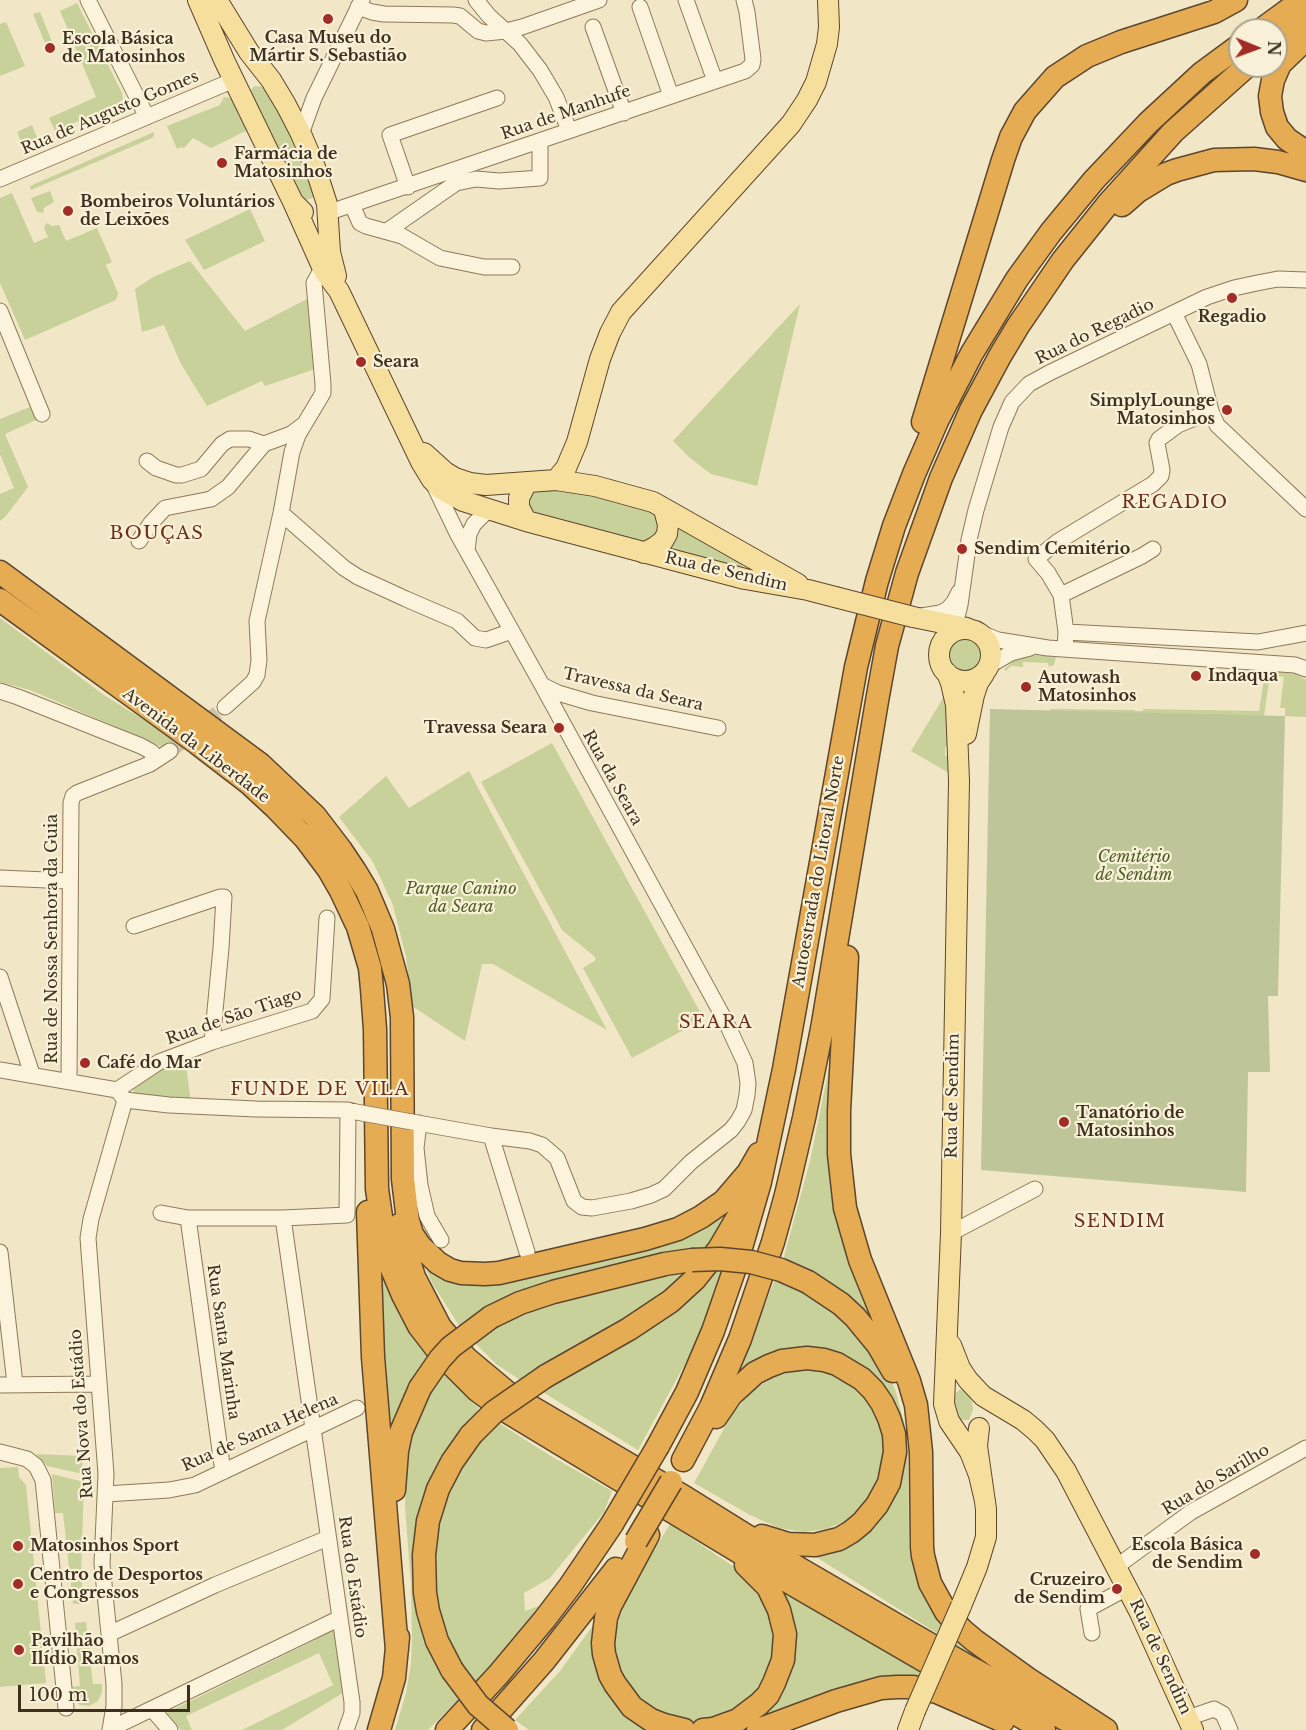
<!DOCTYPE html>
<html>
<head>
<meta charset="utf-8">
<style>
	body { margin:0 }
	#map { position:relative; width:1306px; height:1730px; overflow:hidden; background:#f1e7c6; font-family:"Libre Baskerville",serif }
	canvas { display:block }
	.north { position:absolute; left:1228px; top:18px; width:60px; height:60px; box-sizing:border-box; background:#f8f0d7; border:2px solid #aea38d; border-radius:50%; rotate:91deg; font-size:16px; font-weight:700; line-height:24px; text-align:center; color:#3e301f }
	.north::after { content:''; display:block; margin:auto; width:21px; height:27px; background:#a22c26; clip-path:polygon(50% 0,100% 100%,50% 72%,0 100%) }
	.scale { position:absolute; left:18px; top:1685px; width:172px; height:27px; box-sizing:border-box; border:3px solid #3e301f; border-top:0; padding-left:8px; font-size:18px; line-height:21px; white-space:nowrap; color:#3e301f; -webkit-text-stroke:4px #f8f0d7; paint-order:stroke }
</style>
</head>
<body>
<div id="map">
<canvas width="1306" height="1730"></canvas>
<div class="north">N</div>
<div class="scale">100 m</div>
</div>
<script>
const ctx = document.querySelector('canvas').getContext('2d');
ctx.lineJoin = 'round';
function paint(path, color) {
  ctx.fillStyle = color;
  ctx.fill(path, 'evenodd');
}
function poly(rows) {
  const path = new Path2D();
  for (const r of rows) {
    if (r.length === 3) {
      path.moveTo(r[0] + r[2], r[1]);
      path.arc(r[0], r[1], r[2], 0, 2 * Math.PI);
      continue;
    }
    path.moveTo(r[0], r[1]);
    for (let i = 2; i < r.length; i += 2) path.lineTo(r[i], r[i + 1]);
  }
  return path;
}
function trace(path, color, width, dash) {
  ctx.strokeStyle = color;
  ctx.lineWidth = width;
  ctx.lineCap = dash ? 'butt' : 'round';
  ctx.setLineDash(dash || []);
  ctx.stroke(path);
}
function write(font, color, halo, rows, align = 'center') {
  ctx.font = font + ' "Libre Baskerville",serif';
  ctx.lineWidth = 4.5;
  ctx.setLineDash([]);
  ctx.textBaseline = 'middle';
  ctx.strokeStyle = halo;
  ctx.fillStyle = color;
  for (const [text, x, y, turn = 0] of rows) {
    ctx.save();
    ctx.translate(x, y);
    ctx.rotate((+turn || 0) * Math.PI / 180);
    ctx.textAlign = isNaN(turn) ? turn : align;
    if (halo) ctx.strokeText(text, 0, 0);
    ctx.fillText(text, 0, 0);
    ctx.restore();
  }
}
const green = poly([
	[77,3,122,93,123,99,119,104,55,131,49,118,96,97,60,11],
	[40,12,56,52,50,55,33,14],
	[6,22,25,66,0,76,0,24],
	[254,86,263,87,290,132,315,192,314,197,310,199,306,200,302,196,252,95,251,90],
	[224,97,232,98,250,129,211,148,193,138,184,148,181,147,177,149,167,126,220,105],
	[32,125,39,142,24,148,17,132],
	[154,132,154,136,152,138,31,190,30,186],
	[50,191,54,202,44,208,43,213,37,212,31,198],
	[12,193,34,243,48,237,44,228,46,223,52,226,59,225,66,241,97,228,112,262,106,265,118,293,116,300,25,340,0,283,0,198],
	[250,209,265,241,204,270,185,240],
	[190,261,245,331,309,298,321,367,265,386,262,381,207,406,181,364,164,325,142,332,135,289,153,277],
	[800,304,757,486,711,474,690,458,673,441],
	[30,407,36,420,5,434,28,487,6,516,0,521,0,494,14,488,0,454,0,419],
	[562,486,657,513,659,532,643,544,531,517,526,509,529,492,537,487],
	[672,521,744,562,740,573,661,549],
	[0,618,104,695,174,739,165,748,30,690,0,682],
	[965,654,17],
	[1037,655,1056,657,1054,665,1049,667,1048,663,1023,662,1023,667,1011,666,1006,671,1004,669,1014,661,1023,657],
	[1271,671,1296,674,1306,680,1306,717,1285,716,1285,708,1280,708,1284,677,1270,675,1264,716,1050,711,1050,709,1135,710,1135,711,1143,711,1143,709,1259,711,1265,673,1270,674],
	[948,690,948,747,945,747,945,756,949,756,949,773,911,751],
	[552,743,704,1019,632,1058,583,968,596,960,594,956,562,930,481,782],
	[469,771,607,1030,493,964,482,964,465,1041,412,1006,406,957,393,905,373,862,339,817,386,776,409,808],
	[835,1038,832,1133,889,1347,783,1260,810,1161],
	[185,1058,191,1103,134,1093,133,1086,167,1063],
	[735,1203,709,1250,460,1327,432,1283,424,1264,451,1280,479,1286,503,1284,671,1244,717,1220],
	[737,1236,697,1342,638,1450,541,1391,641,1334,672,1315,709,1279],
	[376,1242,387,1287,407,1325,429,1357,387,1490],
	[691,1270,682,1282,626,1323,520,1380,496,1364,475,1343,501,1325,541,1307,648,1278],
	[775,1279,798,1287,844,1317,880,1361,895,1389,904,1422,908,1452,909,1547,919,1584,939,1619,973,1656,805,1550,859,1532,901,1445,833,1355,735,1381],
	[805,1368,830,1371,869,1396,887,1438,884,1476,863,1509,846,1521,826,1529,805,1532,779,1528,750,1515,694,1483,731,1416,754,1389,776,1376],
	[444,1374,479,1408,438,1474,426,1504,437,1657,459,1699,428,1730,395,1730,406,1693,411,1663,412,1635,411,1585,405,1507,406,1468,411,1437,428,1396],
	[959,1390,962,1390,969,1395,972,1402,973,1410,969,1420,962,1420,956,1415,953,1407,953,1396],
	[499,1423,549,1455,612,1491,604,1512,550,1578,524,1593,525,1611,539,1606,476,1683,463,1667,449,1643,438,1610,435,1571,437,1535,448,1495,469,1455],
	[36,1454,82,1456,83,1474,47,1466],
	[18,1467,19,1477,26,1485,46,1683,0,1687,0,1468],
	[52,1474,84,1482,81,1575,84,1604,73,1604,63,1513,55,1513],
	[670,1524,742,1572,770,1605,778,1648,762,1688,730,1715,703,1723,676,1720,658,1712,641,1700,625,1683,616,1659,615,1636,624,1600],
	[781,1589,952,1687,906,1677,870,1679,840,1688,742,1730,765,1711],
	[602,1613,598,1640,652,1730,529,1730,515,1720,560,1671],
	[86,1622,93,1684,102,1684,102,1692,98,1701,89,1706,80,1705,75,1701,72,1687,80,1686,75,1623],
	[334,1627,346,1691,282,1730,242,1730,333,1685,319,1653,186,1716,192,1730,181,1730,166,1713,315,1640,314,1636]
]);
const cemetery = poly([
	[990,709,1285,716,1278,996,1268,996,1270,1072,1248,1072,1246,1192,981,1170]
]);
const minorTunnel = poly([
	[170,751,225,707]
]);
const minor = poly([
	[88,0,147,117],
	[476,0,489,16,520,44,540,70,556,97,569,130],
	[686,0,715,81],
	[358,7,372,12,384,14,453,15,460,16,478,31,486,33,506,31,522,27,599,0],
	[640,7,671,96],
	[593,27,624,113],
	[301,134,314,98,362,0],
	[0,179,234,80],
	[408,187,390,135,497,98],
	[352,205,360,223,366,226,402,236,440,258,484,267,512,267],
	[327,213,745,71,752,65,753,59,747,12,744,0],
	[387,231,456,183,476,179,499,181,540,178,540,141],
	[0,311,42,414],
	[1174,313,1199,364,1211,411,1217,425,1306,509],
	[147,461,156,468,176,475,182,475,201,469,222,444,230,439,249,439,264,444],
	[281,513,344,568,358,577,406,599,457,621,475,638,486,640,512,631],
	[139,541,151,523,165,508,211,499,228,487,264,444,291,434,303,425],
	[467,551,469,534,474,524,484,514,492,511],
	[1061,595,1142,556,1153,549],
	[922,616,940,613,948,609,954,602,959,592],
	[951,632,955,625,960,605,969,540,976,510,1001,427,1012,402,1029,384,1049,373,1207,297,1234,288,1257,283,1278,279,1306,280],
	[1066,632,1258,642,1306,633],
	[981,633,998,640,1048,648,1295,665,1306,669],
	[1065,649,1066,632,1061,595,1048,573,1036,559,1057,542,1153,484,1161,476,1162,470,1157,443,1159,439,1178,425,1211,411],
	[990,665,1011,653,1030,648],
	[542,685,558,693,592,703,718,728],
	[0,691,18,697,141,746,152,752,154,756,150,764],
	[225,707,253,682,257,675,259,660,257,621,281,513,292,452,298,435,323,393,323,384,314,283,319,274,324,271],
	[0,878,70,881],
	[134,926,220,897,224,897,221,948,212,1042],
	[0,977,32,1074],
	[0,1070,117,1090,125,1100,169,1105,256,1109,348,1110,356,1112],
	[69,1081,71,803,73,796,77,793,150,764,170,751],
	[117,1090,159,1062,212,1042,312,1011,322,999,327,918],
	[412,1122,491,1136,530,1141,542,1145,557,1158,574,1201,582,1207,592,1208,631,1201,651,1195,664,1189,691,1162,731,1130,738,1121,744,1110,747,1095,748,1083,745,1063,726,1022,542,685,457,533,433,483],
	[419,1123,416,1148,420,1185,427,1216,441,1240],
	[491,1136,527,1252],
	[161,1213,188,1218,283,1218,347,1215,348,1110],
	[188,1218,223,1472],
	[283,1218,352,1702,352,1713,346,1730],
	[951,1233,1035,1189],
	[0,1252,15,1384],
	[0,1385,99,1384],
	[0,1452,27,1459,36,1466,43,1480,66,1708],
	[106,1494,169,1490,195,1485,357,1408],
	[1116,1567,1191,1512,1306,1448],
	[1092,1633,1088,1609,1127,1588],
	[109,1634,215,1585,328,1538],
	[152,1709,170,1730],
	[1188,1718,1214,1709,1223,1714,1230,1730],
	[110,1729,340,1618],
	[110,1730,114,1706,114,1684,102,1564,106,1474,88,1238,91,1219,125,1100]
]);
const major = poly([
	[198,0,225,62,293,202,303,212],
	[217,0,249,52,271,80,286,105,301,134,315,167,327,204,330,252,336,276],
	[293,202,324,271,339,291,421,462,432,480,441,489,463,501,526,521,745,579,808,590,835,597],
	[424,453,445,472,455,478,470,483,486,485,556,480,595,486,653,502,798,584],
	[556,480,566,468,577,442,600,359,610,333,621,312,791,124,807,100,816,82,827,44,829,27,828,0],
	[526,521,519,507,519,498,527,482],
	[644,553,655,547,663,541,667,534,668,525,664,509],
	[913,617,967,628],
	[965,655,26],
	[947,673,951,683,956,705,959,781,951,1233,944,1404,949,1421,970,1452,979,1475,985,1501],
	[966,734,974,695,978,683,984,674],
	[951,1345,960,1368,968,1380,983,1396,1023,1420,1035,1430,1045,1440,1066,1471,1140,1613,1193,1730],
	[961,1606,977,1567,986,1537,986,1509,977,1446,979,1428],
	[908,1730,915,1711]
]);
const highway = poly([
	[1261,30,1302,0],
	[1306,39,1280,64,1273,80,1270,96,1272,112,1277,127,1287,139,1306,152],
	[1276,42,1306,18],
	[1122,205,1138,191,1166,174,1177,170,1214,160,1254,159,1278,162,1306,170],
	[923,422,1003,160,1011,137,1025,111,1055,77,1087,56,1121,42,1214,12,1236,0],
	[0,572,260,764,315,816,341,850,355,871,367,891,383,929,398,984,402,1017,403,1179,408,1221,412,1234,420,1246,438,1263,450,1270,461,1273,485,1274,499,1273,645,1239,678,1229,701,1217,724,1201,748,1173,759,1154],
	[0,600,197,743,249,783,276,808,305,838,329,870,341,891,358,927,370,968,372,989,375,1029,377,1189,385,1244,389,1262,403,1295,419,1326,439,1352,477,1390,503,1409,789,1582,1044,1730],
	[847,957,839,1111,839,1154,845,1208,860,1260,909,1381,916,1405,921,1452,922,1547,923,1556,930,1583,946,1612,962,1630,975,1641,1028,1679,1106,1730],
	[368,1212,373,1357,397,1650],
	[399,1225,408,1258,414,1277,440,1327,466,1358,509,1394,686,1498,800,1569,905,1630,969,1667,1085,1730],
	[808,1282,841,1304,855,1317,878,1345,893,1371],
	[491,1317,520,1303,553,1292,665,1264,692,1260],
	[546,1376,629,1329,671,1301,695,1279,719,1249,739,1215,744,1204],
	[716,1417,731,1395,755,1373,769,1366,782,1361,807,1358,824,1360,837,1364,862,1379,873,1390,882,1403,889,1418,894,1434,895,1452,889,1483,877,1505,862,1523,851,1532,839,1539,815,1545,788,1544,762,1536],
	[658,1446,687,1392,713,1331,736,1265,760,1182,784,1069,856,667,877,581,894,526,914,474,937,421,972,353,1017,279,1051,232,1094,180,1148,123,1202,73,1240,45],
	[683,1460,711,1407,740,1339,773,1242,786,1195,804,1118,822,1029,877,701,887,646,907,573,941,478,971,410,1000,356,1018,326,1063,260,1107,205,1173,132,1247,66],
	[394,1490,397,1451,401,1432,420,1388],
	[648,1535,610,1606,606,1618,603,1643,604,1654,610,1675,615,1684,632,1707,651,1720,664,1725,684,1730],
	[452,1670,437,1641,428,1611,425,1593,424,1555,428,1521,438,1489,452,1462,471,1435],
	[379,1730,394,1678,398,1637],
	[447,1730,498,1675,544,1620,570,1586,612,1524],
	[483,1730,544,1661,616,1569],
	[703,1730,713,1729,738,1720,759,1704,768,1695,774,1683,783,1660,785,1634,779,1610,768,1587,746,1565],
	[758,1730,836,1701,881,1688,897,1687,913,1687,937,1692,1003,1721]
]);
const minorBridge = poly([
	[356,1112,412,1122]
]);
const majorBridge = poly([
	[835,597,913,617],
	[915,1711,961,1606]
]);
const highwayBridge = poly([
	[692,1260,720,1259,751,1262,781,1270,808,1282],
	[420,1388,440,1359,451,1347,491,1317],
	[471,1435,494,1412,546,1376],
	[612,1524,658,1446],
	[636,1541,671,1482],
	[452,1670,478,1705,507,1730]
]);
const markers = [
	[328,19,6,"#a22c26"],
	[50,48,6,"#a22c26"],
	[222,163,6,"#a22c26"],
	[68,211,6,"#a22c26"],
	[1232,298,6,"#a22c26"],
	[361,362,6,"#a22c26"],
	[1227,410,6,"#a22c26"],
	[962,549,6,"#a22c26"],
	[1196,676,6,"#a22c26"],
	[1026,687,6,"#a22c26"],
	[559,728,6,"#a22c26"],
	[85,1063,6,"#a22c26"],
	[1064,1122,6,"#a22c26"],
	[18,1546,6,"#a22c26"],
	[1255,1554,6,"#a22c26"],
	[18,1584,6,"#a22c26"],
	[1117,1589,6,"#a22c26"],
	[19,1650,6,"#a22c26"]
];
const poiNames = [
	["Casa Museu do",328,38,"center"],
	["Mártir S. Sebastião",328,56,"center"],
	["Escola Básica",62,39],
	["de Matosinhos",62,57],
	["Farmácia de",234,154],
	["Matosinhos",234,172],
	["Bombeiros Voluntários",80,202],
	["de Leixões",80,220],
	["Regadio",1232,317,"center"],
	["Seara",373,362],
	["SimplyLounge",1215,401,"right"],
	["Matosinhos",1215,419,"right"],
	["Sendim Cemitério",974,549],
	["Indaqua",1208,676],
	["Autowash",1038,678],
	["Matosinhos",1038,696],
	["Travessa Seara",547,728,"right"],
	["Café do Mar",97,1063],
	["Tanatório de",1076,1113],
	["Matosinhos",1076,1131],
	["Escola Básica",1243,1545,"right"],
	["de Sendim",1243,1563,"right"],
	["Matosinhos Sport",30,1546],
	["Centro de Desportos",30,1575],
	["e Congressos",30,1593],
	["Cruzeiro",1105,1580,"right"],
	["de Sendim",1105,1598,"right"],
	["Pavilhão",31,1641],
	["Ilídio Ramos",31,1659]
];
const streetNames = [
	["Rua de Augusto Gomes",110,113,-23],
	["Rua de Manhufe",566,113,-19],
	["Rua do Regadio",1095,332,-26],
	["Rua de Sendim",726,572,13],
	["Travessa da Seara",633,690,13],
	["Avenida da Liberdade",196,746,37],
	["Rua da Seara",612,778,61],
	["Autoestrada do Litoral Norte",819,872,-80],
	["Rua de Nossa Senhora da Guia",52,939,-90],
	["Rua de São Tiago",234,1017,-19],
	["Rua de Sendim",953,1096,-89],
	["Rua Santa Marinha",223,1342,82],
	["Rua Nova do Estádio",82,1414,-94],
	["Rua de Santa Helena",260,1433,-24],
	["Rua do Sarilho",1216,1480,-31],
	["Rua do Estádio",352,1577,82],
	["Rua de Sendim",1160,1657,65]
];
const parkNames = [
	["Cemitério",1134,857],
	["de Sendim",1134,875],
	["Parque Canino",461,889],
	["da Seara",461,907]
];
const neighbourhoodNames = [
	["REGADIO",1175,503],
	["BOUÇAS",157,534],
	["SEARA",716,1023],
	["FUNDE DE VILA",320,1090],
	["SENDIM",1120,1222]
];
paint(green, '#c7d199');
paint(cemetery, '#bec598');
trace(minorTunnel, '#cdc2a5', 15, [15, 8]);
trace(minor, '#8e795a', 17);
trace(major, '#5c462e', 22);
trace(highway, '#5c462e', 25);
trace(minor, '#fbf3db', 15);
trace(major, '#f6df9d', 20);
trace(highway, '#e5ac53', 22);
trace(minorBridge, '#8e795a', 17, []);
trace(majorBridge, '#5c462e', 22, []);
trace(highwayBridge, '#5c462e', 25, []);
trace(minorBridge, '#fbf3db', 15);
trace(majorBridge, '#f6df9d', 20);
trace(highwayBridge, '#e5ac53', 22);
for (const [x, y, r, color] of markers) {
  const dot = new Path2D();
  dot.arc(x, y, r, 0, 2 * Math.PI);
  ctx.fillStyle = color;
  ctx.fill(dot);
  trace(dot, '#f8f0d7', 2);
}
write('bold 16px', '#3e301f', '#f8f0d7', poiNames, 'left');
write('16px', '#3e301f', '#f8f0d7', streetNames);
write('italic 16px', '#4b5c24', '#f8f0d7', parkNames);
ctx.letterSpacing = '1.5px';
write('18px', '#6d311b', '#f8f0d7', neighbourhoodNames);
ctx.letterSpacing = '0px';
</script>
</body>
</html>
